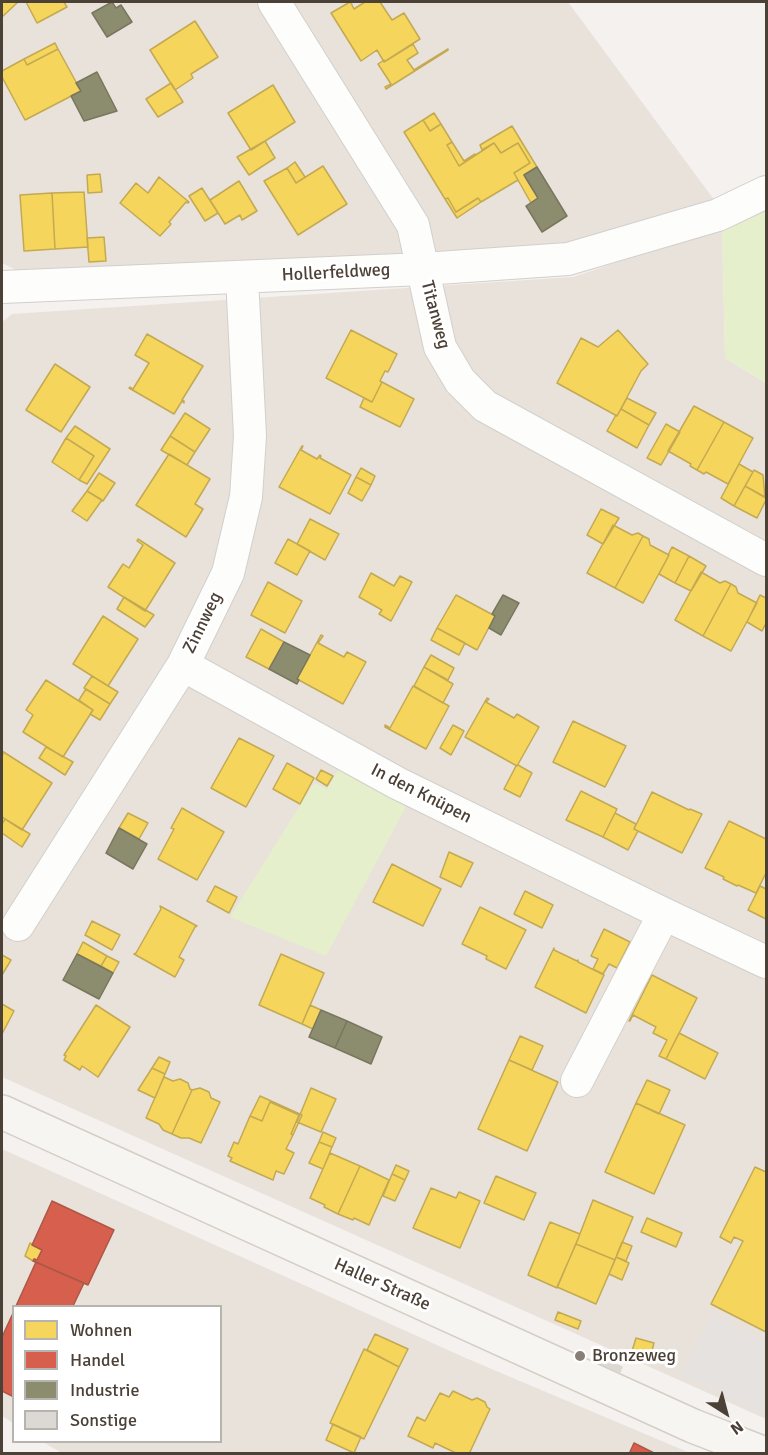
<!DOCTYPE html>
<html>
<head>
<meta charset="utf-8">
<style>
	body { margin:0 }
	#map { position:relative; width:768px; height:1455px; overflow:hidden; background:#f4f1ee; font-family:Signika,sans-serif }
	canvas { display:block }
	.frame { position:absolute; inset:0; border:3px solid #4c4137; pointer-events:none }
	.legend { position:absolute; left:12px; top:1305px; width:210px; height:138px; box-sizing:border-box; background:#fff; border:2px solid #b7b3af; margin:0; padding:8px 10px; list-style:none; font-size:18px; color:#4c4137 }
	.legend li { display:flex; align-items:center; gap:12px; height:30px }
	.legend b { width:30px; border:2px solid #b7b3af }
	.north { position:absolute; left:696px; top:1383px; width:60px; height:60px; -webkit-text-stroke:4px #fff; paint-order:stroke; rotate:144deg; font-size:16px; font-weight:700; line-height:24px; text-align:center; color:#4c4137 }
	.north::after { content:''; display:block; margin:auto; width:21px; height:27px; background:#4c4137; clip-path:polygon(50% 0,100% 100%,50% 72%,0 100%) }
</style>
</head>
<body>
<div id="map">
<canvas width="768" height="1455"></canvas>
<div class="frame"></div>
<ul class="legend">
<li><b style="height:16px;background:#f6d55c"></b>Wohnen</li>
<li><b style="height:16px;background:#d6604d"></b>Handel</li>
<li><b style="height:16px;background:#8c8c6e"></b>Industrie</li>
<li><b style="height:16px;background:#dcd8d4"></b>Sonstige</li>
</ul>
<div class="north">N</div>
</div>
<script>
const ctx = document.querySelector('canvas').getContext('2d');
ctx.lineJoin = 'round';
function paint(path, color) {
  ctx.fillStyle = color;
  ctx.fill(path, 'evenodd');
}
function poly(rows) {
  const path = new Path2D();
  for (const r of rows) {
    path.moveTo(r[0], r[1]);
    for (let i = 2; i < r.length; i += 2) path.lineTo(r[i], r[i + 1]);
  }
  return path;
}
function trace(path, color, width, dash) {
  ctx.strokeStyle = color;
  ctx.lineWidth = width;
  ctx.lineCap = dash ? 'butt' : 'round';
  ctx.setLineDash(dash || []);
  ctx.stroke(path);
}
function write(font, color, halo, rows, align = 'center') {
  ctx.font = font + ' Signika,sans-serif';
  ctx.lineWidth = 6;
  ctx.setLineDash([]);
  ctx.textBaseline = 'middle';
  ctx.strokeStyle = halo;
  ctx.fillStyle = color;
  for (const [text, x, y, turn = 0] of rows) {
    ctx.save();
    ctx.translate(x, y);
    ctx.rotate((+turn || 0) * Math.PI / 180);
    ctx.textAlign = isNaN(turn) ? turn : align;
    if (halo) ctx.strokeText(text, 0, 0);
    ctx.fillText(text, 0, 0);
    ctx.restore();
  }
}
const residential = poly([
	[2,2,568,2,715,201,565,247,16,270,2,263],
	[722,227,725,358,766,383,766,1419,2,1077,2,322,12,314,573,277],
	[2,1149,468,1359,690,1453,62,1453,43,1442,220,1442,220,1306,14,1306,13,1423,2,1416]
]);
const green = poly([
	[766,206,766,383,725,358,722,227],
	[340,767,407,805,326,956,230,917,314,783,327,789]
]);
const parking = poly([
	[712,1314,766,1341,766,1416,682,1375]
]);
const homes = poly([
	[2,2,18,2,2,17,2,2],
	[26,2,64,2,67,7,37,23,26,2],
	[350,2,353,2,351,3,354,9,365,2,380,2,392,20,404,13,420,39,384,62,377,50,361,61,331,13,350,2],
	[195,21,218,57,191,74,193,78,175,90,150,50,195,21],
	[55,43,58,49,27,65,24,59,55,43],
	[413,44,418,53,407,60,414,70,448,49,448,50,386,89,385,87,391,84,378,64,384,60,384,62,413,44],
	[58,49,81,91,25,120,2,77,2,71,24,59,27,65,58,49],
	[171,83,183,102,158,117,146,99,171,83],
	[273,85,295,122,251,150,228,113,273,85],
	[434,113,441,124,430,131,423,120,434,113],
	[423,120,430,131,441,124,452,142,447,145,459,166,494,143,501,153,518,143,530,163,514,173,518,180,481,202,478,198,456,212,448,198,445,199,404,132,423,120],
	[512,126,537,167,524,175,538,198,531,203,514,173,530,163,518,143,501,153,494,143,482,150,480,145,512,126],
	[265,141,275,158,249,175,237,157,265,141],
	[452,142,464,161,475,154,475,155,459,166,447,145,452,142],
	[295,162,305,177,296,183,287,168,295,162],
	[323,166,347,204,298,235,264,181,287,168,296,183,323,166],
	[100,174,102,192,88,193,87,175,100,174],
	[159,177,189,202,188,203,186,202,169,222,171,224,160,236,120,203,136,183,148,193,159,177],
	[239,181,257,211,242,220,240,215,225,224,210,200,239,181],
	[202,188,218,213,205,221,189,196,202,188],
	[84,192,88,247,55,249,52,193,84,192],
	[52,193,55,249,24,251,20,195,52,193],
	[448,198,456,212,478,198,481,202,457,218,445,199,448,198],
	[104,237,106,261,89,262,87,238,104,237],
	[351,330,397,354,388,372,385,371,380,381,382,382,372,402,326,378,351,330],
	[618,330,648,364,641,371,617,416,557,383,581,338,598,347,618,330],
	[147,334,203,366,182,400,184,401,184,403,182,401,174,414,129,388,130,387,133,389,149,363,135,355,147,334],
	[55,364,90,387,61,432,26,410,55,364],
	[382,382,414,399,400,427,360,407,364,398,372,402,382,382],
	[627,398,656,413,649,425,621,409,627,398],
	[694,406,724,422,697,470,690,466,691,464,668,451,694,406],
	[621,409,649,425,637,448,607,431,616,415,617,416,621,409],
	[185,413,210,429,195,452,170,436,185,413],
	[724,422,753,438,728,484,706,472,704,474,697,470,724,422],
	[666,424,680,432,661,465,647,458,666,424],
	[75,426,110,449,87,484,79,480,94,456,66,438,75,426],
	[170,436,195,452,187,465,161,450,170,436],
	[66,438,94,456,79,480,52,462,66,438],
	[302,446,303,446,301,450,317,459,320,455,321,456,320,458,351,475,330,514,279,487,302,446],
	[169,454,210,479,195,504,203,509,186,537,136,505,169,454],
	[739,464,753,472,734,506,721,498,739,464],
	[361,468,375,476,371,485,356,477,361,468],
	[754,470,763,475,765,497,745,486,754,470],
	[99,473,115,483,103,501,87,491,99,473],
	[356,477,371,485,362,501,348,493,356,477],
	[745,486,766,498,766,500,757,518,734,506,745,486],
	[87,491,102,500,87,521,72,511,87,491],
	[601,509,619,518,603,544,587,535,601,509],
	[310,519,339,534,325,560,297,544,310,519],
	[613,525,632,535,638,533,643,536,615,588,587,573,613,525],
	[643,536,649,539,650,545,669,555,643,603,615,588,643,536],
	[138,539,175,563,145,611,108,587,123,564,129,568,143,545,137,541,138,539],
	[288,539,310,551,297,575,275,563,288,539],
	[672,547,689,556,675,583,659,574,669,555,668,555,672,547],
	[689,556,706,566,691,591,675,583,689,556],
	[701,572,720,583,725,581,731,584,703,636,675,620,701,572],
	[371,573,394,586,400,576,412,582,391,621,379,614,382,610,359,597,371,573],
	[268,582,302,601,285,633,251,615,268,582],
	[731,584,736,587,738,593,757,603,731,651,703,636,731,584],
	[456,595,495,616,477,650,437,628,456,595],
	[760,595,766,598,766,623,762,631,747,622,760,595],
	[124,597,154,615,145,627,117,609,124,597],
	[103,616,138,639,108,686,73,664,103,616],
	[437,628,465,643,459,655,431,640,437,628],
	[261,629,284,642,269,669,246,657,261,629],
	[321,635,323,636,318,643,344,657,347,652,366,662,343,704,297,679,321,635],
	[431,655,454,668,448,680,424,667,431,655],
	[424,667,453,684,443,703,414,686,424,667],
	[92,676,118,692,110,704,84,688,92,676],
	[46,680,93,710,63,757,23,732,33,715,26,710,46,680],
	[413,686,449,706,426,749,385,727,385,725,390,728,413,686],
	[86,689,110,704,100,720,90,714,93,710,79,700,86,689],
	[487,698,489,699,486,702,514,718,517,714,539,727,517,766,465,737,487,698],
	[573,721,626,746,605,787,553,762,573,721],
	[453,725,464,731,451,755,440,748,453,725],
	[239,738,274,756,246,807,211,788,239,738],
	[46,747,73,762,65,775,39,758,46,747],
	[2,751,52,783,22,830,2,817,2,756,3,754,2,751],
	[287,763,314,778,300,804,273,789,287,763],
	[518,765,532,773,520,797,504,789,516,766,518,765],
	[321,770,333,776,327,786,316,779,321,770],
	[581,791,617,809,603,837,566,820,581,791],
	[652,792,689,810,690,809,702,814,682,853,634,829,652,792],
	[182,808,224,832,197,880,158,859,174,829,171,828,182,808],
	[128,813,148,823,139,839,119,828,128,813],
	[615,813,636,824,634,829,638,831,628,850,603,837,615,813],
	[5,819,30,834,22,847,2,833,2,824,5,819],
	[729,821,766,839,766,873,756,893,738,885,737,886,723,879,724,877,705,868,729,821],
	[449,852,473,863,461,887,440,877,449,852],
	[392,864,441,889,423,926,373,902,392,864],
	[215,886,237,897,229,913,207,901,215,886],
	[760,886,766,889,766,919,748,910,760,886],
	[525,891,553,905,542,928,514,914,525,891],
	[160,906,197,926,195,927,179,957,184,960,175,977,134,954,136,953,161,909,160,906],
	[480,907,526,930,506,969,486,959,487,956,462,944,480,907],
	[92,921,120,935,112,950,85,935,92,921],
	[604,929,630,942,617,968,609,964,603,974,593,969,598,959,591,956,604,929],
	[83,942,107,956,101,966,77,954,83,942],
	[554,948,554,950,577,961,578,960,578,962,604,975,586,1013,535,987,554,948],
	[281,954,324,973,302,1024,259,1005,281,954],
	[2,955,11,960,2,975,2,955],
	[107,956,119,962,113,973,101,966,107,956],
	[652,975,697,998,666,1059,659,1056,667,1040,653,1033,656,1027,633,1015,630,1021,629,1021,652,975],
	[2,1004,14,1011,2,1034,2,1004],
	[96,1005,130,1027,98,1077,82,1066,80,1070,64,1060,66,1056,64,1055,96,1005],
	[310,1005,321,1010,313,1029,302,1024,310,1005],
	[679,1033,718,1053,705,1079,666,1059,679,1033],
	[520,1036,543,1046,532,1070,509,1060,520,1036],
	[159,1057,170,1062,165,1074,152,1068,159,1057],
	[509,1060,558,1082,527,1151,478,1129,509,1060],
	[152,1068,165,1074,155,1098,138,1090,152,1068],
	[164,1077,173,1081,180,1079,188,1083,190,1089,192,1090,172,1134,163,1130,159,1124,146,1118,164,1077],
	[647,1080,670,1090,659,1114,636,1103,647,1080],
	[200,1088,209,1092,211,1098,220,1102,201,1143,189,1138,181,1138,172,1134,192,1090,200,1088],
	[311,1088,336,1099,321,1132,297,1122,311,1088],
	[260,1096,302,1115,293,1135,291,1134,299,1115,270,1102,262,1121,250,1116,260,1096],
	[270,1102,299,1115,291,1134,293,1135,286,1149,294,1153,284,1174,276,1171,273,1180,230,1161,232,1158,228,1156,234,1142,238,1144,250,1116,262,1121,270,1102],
	[636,1103,685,1125,654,1194,605,1172,636,1103],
	[323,1132,336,1138,332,1147,319,1142,323,1132],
	[319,1142,332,1147,323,1169,309,1163,319,1142],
	[330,1153,360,1166,338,1214,324,1207,325,1205,310,1198,330,1153],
	[396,1165,409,1171,405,1180,392,1174,396,1165],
	[360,1166,389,1180,369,1225,354,1218,353,1220,338,1214,360,1166],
	[755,1167,766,1172,766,1332,711,1304,743,1241,734,1237,731,1243,720,1237,755,1167],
	[392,1174,405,1180,395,1201,383,1196,392,1174],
	[496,1176,536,1193,524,1220,484,1203,496,1176],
	[431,1188,456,1198,459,1192,480,1201,460,1248,413,1228,431,1188],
	[593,1200,633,1217,615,1260,576,1244,593,1200],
	[647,1218,682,1233,676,1247,641,1232,647,1218],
	[550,1222,580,1234,557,1288,528,1275,550,1222],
	[622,1242,632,1246,626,1261,616,1257,622,1242],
	[30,1243,42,1250,37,1260,34,1259,33,1261,25,1256,30,1243],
	[576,1244,615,1260,596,1304,557,1287,576,1244],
	[616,1257,629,1263,622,1280,609,1274,616,1257],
	[558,1312,581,1321,578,1329,555,1320,558,1312],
	[375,1334,408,1349,399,1367,367,1350,375,1334],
	[636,1338,654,1343,650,1358,632,1351,636,1338],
	[364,1349,399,1367,364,1439,330,1423,364,1349],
	[453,1391,472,1400,477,1398,485,1402,487,1407,490,1409,469,1454,458,1454,435,1443,433,1448,408,1436,417,1417,425,1421,440,1393,449,1397,453,1391],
	[333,1424,361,1437,354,1453,326,1440,333,1424]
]);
const shops = poly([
	[52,1201,114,1230,88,1285,33,1261,34,1259,37,1260,42,1250,32,1245,52,1201],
	[36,1262,84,1283,73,1306,16,1306,36,1262],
	[14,1311,14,1397,2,1391,2,1337,14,1311],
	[634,1443,656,1454,629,1454,634,1443]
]);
const industry = poly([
	[112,2,116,8,121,5,132,22,107,37,92,13,112,2],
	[97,72,117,111,84,121,71,96,81,91,76,83,97,72],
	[537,167,567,216,542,232,526,206,538,198,524,175,537,167],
	[503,595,519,603,501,635,489,628,495,616,492,614,503,595],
	[284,642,310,655,297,679,299,680,297,684,269,669,284,642],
	[119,828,147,844,133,869,106,853,119,828],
	[77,954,113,973,99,999,63,980,77,954],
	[321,1010,347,1021,335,1048,309,1037,321,1010],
	[347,1021,382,1037,371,1064,335,1048,347,1021]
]);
const building = poly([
	[601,1358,622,1367,620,1372,599,1363,601,1358]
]);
const street = poly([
	[274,2,413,225,440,347,460,381,485,406,766,560],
	[2,287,423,269,568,259,718,215,766,192],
	[183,665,397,783,664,914,766,962],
	[18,925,183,665,228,573,246,497,250,436,242,277],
	[577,1081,664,914]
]);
const secondary = poly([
	[2,1112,693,1426,765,1454]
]);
const markers = [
	[580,1356,6,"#877f77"]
];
const streetNames = [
	["Hollerfeldweg",336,273,-3],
	["Titanweg",435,315,75],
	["Zinnweg",203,623,-64],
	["In den Knüpen",421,794,27],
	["Haller Straße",382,1285,24]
];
const poiNames = [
	["Bronzeweg",592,1356]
];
paint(residential, '#e8e2db');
paint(green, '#e6efcc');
paint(parking, '#e6e2df');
paint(homes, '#f6d55c');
trace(homes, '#c3a951', 1.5);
paint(shops, '#d6604d');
trace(shops, '#ad5746', 1.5);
paint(industry, '#8c8c6e');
trace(industry, '#79765e', 1.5);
paint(building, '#dcd8d4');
trace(building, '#dcd8d3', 1.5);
trace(street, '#d2cfcb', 34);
trace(secondary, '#d5cec5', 36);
trace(street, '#fdfdfc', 32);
trace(secondary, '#f7f5f1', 33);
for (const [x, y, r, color] of markers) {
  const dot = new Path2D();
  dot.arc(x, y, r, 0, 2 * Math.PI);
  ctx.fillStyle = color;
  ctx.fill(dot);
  trace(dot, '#fff', 2);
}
write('18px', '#4c4137', '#fff', streetNames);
write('18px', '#4c4137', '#fff', poiNames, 'left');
</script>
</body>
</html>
